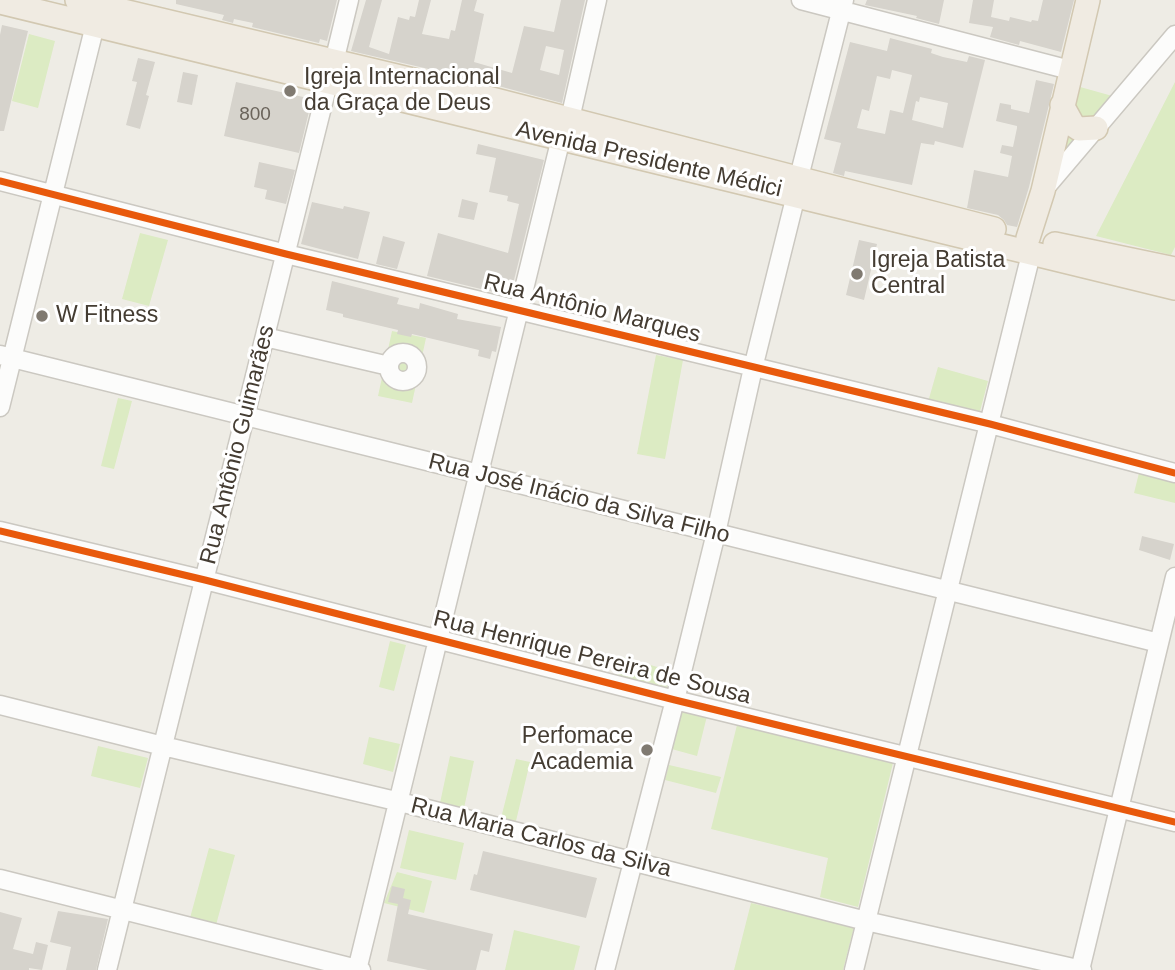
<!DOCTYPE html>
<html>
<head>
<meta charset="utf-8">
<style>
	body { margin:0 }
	canvas { display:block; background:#eeece5 }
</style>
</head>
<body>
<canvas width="1175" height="970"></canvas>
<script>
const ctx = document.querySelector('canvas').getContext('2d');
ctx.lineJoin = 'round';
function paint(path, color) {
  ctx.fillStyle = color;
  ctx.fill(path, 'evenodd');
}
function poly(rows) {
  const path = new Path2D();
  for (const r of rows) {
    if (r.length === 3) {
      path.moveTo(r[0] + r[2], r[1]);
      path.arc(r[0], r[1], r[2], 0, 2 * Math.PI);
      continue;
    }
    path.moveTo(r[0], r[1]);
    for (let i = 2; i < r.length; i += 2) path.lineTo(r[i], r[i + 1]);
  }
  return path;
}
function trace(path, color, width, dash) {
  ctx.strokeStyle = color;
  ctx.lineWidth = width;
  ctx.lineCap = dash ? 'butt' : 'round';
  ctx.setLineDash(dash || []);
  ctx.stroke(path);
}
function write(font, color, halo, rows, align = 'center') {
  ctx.font = font + ' Arial,sans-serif';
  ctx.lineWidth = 6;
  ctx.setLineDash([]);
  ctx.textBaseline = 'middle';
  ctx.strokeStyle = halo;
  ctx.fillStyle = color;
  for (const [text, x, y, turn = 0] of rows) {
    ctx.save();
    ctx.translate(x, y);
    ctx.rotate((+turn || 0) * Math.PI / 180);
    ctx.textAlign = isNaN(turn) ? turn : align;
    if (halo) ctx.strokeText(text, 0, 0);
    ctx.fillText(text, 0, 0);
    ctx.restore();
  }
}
const green = poly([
	[29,34,55,41,38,108,12,101],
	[1175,82,1175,247,1171,255,1096,236],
	[1073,85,1116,97,1051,171],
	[140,233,168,240,149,306,122,299],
	[392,331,426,338,412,403,378,396],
	[656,355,683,360,665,459,637,454],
	[938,367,988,381,979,415,928,402],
	[118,398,132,401,114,469,101,466],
	[1139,473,1175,481,1175,503,1134,493],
	[390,641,406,645,394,691,379,687],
	[623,657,671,671,666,690,617,676],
	[678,708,707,716,697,756,668,748],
	[737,725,893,763,858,907,820,897,828,858,711,829],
	[369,737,400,744,393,772,363,764],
	[98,746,148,758,140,788,91,776],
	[450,756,474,761,464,808,440,803],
	[516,759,530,762,516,821,501,818],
	[669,765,721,777,716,793,665,780],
	[409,830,464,843,456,880,400,868],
	[209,848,235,855,216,925,190,918],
	[397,872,432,881,424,913,384,903],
	[751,903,854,927,843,970,734,970],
	[514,930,580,946,574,970,505,970]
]);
const building = poly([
	[176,0,337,0,327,41,320,39,319,43,252,27,253,23,234,19,233,23,222,20,224,15,176,4],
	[366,0,382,0,369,47,389,54,398,17,409,20,410,16,415,17,419,0,431,0,422,34,449,39,451,30,455,31,462,0,477,0,474,11,484,14,474,62,512,73,524,26,554,32,561,0,585,0,562,103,476,80,351,51],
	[546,46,564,50,559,75,540,70],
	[867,0,944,0,939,24,916,18,917,16,865,5],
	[973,0,994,0,991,17,1009,21,1010,17,1031,22,1032,20,1038,21,1043,0,1074,0,1061,52,1020,41,1019,45,990,37,993,27,969,23],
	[2,25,28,31,4,131,0,131,0,35],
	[890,38,932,49,931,53,943,57,967,62,969,56,985,60,963,148,935,141,934,145,921,143,912,185,845,171,844,176,833,173,841,143,824,139,850,42,887,51],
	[892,70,912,75,903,113,890,110,885,134,857,128,862,109,869,111,877,76,890,79],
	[920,97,948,103,943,128,912,120,916,101,919,102],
	[138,58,155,62,146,95,149,96,140,129,126,125,137,82,132,81],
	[183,72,198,75,192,105,177,102],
	[1036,80,1054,84,1029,187,1017,227,1007,225,1004,220,998,215,967,208,974,170,1008,177,1012,156,1000,153,1002,145,1013,147,1017,128,1017,126,996,121,1000,103,1011,105,1011,109,1029,113],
	[236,82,312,99,299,153,224,136],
	[478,144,544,160,510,296,427,276,438,233,508,253,519,204,507,201,508,196,489,192,496,158,476,154],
	[259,162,295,170,286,204,265,199,267,190,254,187],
	[462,199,478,203,474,220,458,217],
	[312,202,343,209,344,206,370,212,358,259,301,244],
	[383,236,405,242,397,269,376,264],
	[859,240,877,244,864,300,846,295],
	[332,281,399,298,397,304,419,309,420,303,458,314,457,319,501,327,496,352,492,351,490,359,478,356,479,350,412,334,411,337,397,334,398,330,343,317,343,314,326,310],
	[1142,536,1174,544,1170,560,1139,550],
	[483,851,597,878,586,918,470,890,474,874,477,875],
	[392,886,405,889,403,898,411,900,408,914,493,934,489,952,481,950,476,970,428,970,387,961,398,904,388,902],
	[58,911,108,919,96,970,66,970,71,947,50,942],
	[0,912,22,918,13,949,33,954,36,942,48,945,42,970,29,968,29,970,0,970]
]);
const minor = poly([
	[801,0,1070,70],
	[334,62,349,0],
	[570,119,597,0],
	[799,177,844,0],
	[0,181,286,254,990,424,1175,473],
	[1046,187,1175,35],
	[265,337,389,366],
	[403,367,14],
	[0,355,1159,643],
	[0,407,95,25],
	[0,531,205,580,675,700,1175,822],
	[0,705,163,746,400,802,866,921,1082,970],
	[0,879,361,970],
	[107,970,328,83],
	[357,970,561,138],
	[605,970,675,700,716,533,753,368,796,195],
	[854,970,1031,254],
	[1080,970,1175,577]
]);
const major = poly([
	[77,0,476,95,994,229],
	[0,2,1175,288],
	[1062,105,1073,125,1079,129,1096,128],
	[1028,238,1043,191,1088,0],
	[1055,244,1175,269]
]);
const cycleway = poly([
	[0,181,286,254,990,424,1175,473],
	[0,531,205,580,675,700,1175,822]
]);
const markers = [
	[290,91,7,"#807a71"],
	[857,274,7,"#807a71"],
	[42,316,7,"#807a71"],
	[647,750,7,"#807a71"]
];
const numberNames = [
	["800",255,115]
];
const poiNames = [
	["Igreja Internacional",304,78],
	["da Graça de Deus",304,104],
	["Igreja Batista",871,261],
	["Central",871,287],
	["W Fitness",56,316],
	["Perfomace",633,737,"right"],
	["Academia",633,763,"right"]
];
const streetNames = [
	["Avenida Presidente Médici",649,160,13],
	["Rua Antônio Marques",592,309,14],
	["Rua Antônio Guimarães",238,445,-76],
	["Rua José Inácio da Silva Filho",579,499,14],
	["Rua Henrique Pereira de Sousa",592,658,14],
	["Rua Maria Carlos da Silva",541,838,14]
];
paint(green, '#dcebc3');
paint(building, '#d6d3cc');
trace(minor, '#cbc8c1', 21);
trace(major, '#d2c8b1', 26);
trace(minor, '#fcfcfb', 18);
trace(major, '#f0ebe2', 23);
trace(cycleway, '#e8590c', 7);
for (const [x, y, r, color] of markers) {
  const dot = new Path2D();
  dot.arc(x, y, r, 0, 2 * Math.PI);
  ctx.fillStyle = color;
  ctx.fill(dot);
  trace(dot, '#fff', 2.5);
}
write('19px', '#6a635a', null, numberNames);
write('23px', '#443c32', '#fff', poiNames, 'left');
write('23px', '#443c32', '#fff', streetNames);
</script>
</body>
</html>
